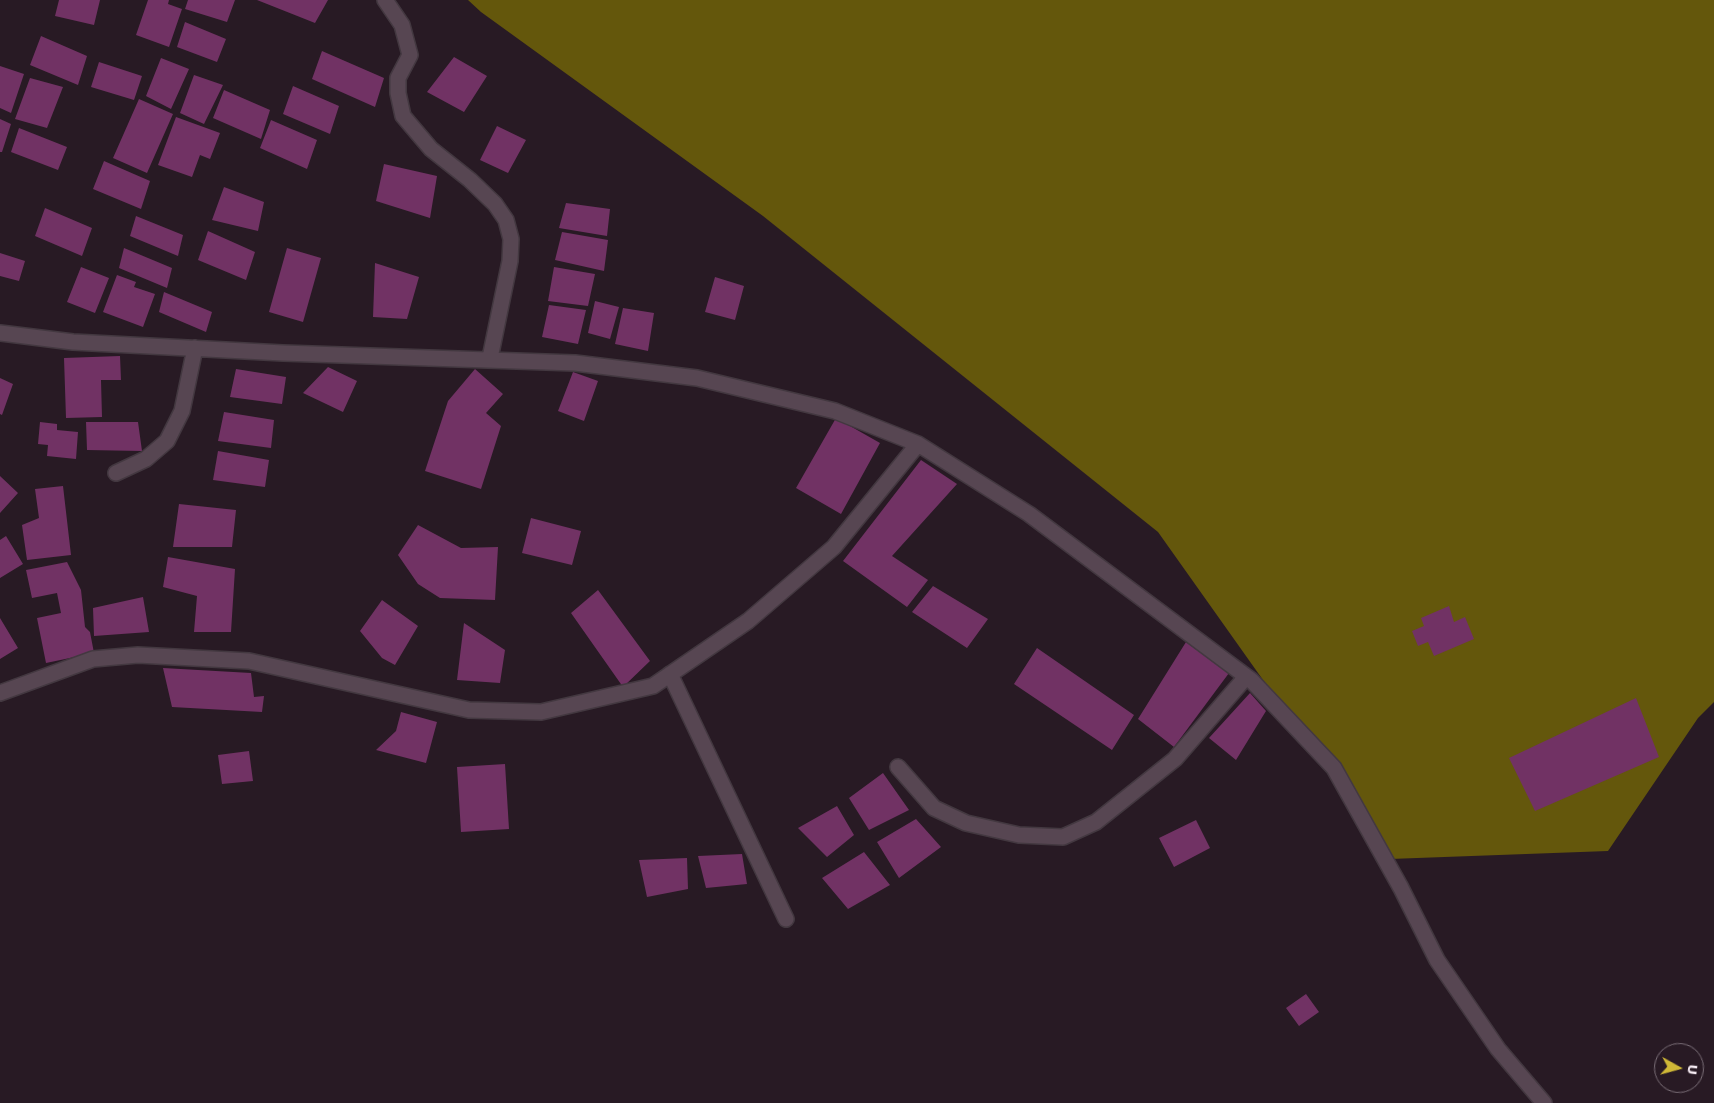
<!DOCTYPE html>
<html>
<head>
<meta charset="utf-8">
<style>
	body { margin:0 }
	#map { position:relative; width:1714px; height:1103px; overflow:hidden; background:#281a24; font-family:"Work Sans",sans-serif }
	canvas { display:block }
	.north { position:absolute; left:1654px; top:1043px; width:50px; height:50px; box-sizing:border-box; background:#281a24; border:1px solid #7a6e77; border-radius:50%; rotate:97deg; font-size:14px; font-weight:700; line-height:20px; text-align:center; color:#f6ebf3 }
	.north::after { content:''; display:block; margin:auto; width:18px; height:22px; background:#cfb837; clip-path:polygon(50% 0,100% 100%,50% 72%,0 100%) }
</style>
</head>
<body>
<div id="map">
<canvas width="1714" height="1103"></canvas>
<div class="north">U</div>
</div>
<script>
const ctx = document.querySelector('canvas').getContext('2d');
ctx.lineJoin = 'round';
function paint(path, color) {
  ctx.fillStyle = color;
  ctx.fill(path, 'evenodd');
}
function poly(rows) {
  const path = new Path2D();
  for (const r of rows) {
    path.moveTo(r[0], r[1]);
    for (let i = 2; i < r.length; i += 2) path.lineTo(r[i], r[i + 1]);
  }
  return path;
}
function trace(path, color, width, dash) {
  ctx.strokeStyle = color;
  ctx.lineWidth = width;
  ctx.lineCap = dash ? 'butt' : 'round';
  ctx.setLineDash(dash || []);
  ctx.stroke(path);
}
const forest = poly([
	[468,0,1714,0,1714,702,1698,718,1608,851,1390,859,1158,532,763,216,481,12]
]);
const building = poly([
	[59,0,100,0,94,25,55,16],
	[148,0,169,0,168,4,182,9,169,47,136,35],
	[188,0,235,0,227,22,185,9],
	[257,0,328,0,315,23],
	[185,22,226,39,217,62,177,47],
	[41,36,87,56,78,85,30,65],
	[322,51,384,78,375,107,312,79],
	[454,57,487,76,464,112,427,92],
	[161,58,189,69,171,109,146,96],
	[99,62,142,76,134,100,91,87],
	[0,66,24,74,11,113,0,108],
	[194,75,223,85,204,124,180,113],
	[30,78,63,87,47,128,15,119],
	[293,86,339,106,330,134,283,114],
	[224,90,270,110,261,139,213,118],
	[139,99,173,114,147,173,113,158],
	[176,117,220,133,210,159,200,155,192,177,158,165],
	[0,119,11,124,2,152,0,152],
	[271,120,317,140,307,169,260,148],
	[497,126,526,140,508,173,480,160],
	[19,128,67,147,58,170,11,152],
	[104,161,150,181,141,209,93,189],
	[384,164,437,176,430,218,376,201],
	[224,187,264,202,258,231,212,220],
	[566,203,610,209,607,236,559,228],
	[45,208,92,228,82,256,35,236],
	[136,216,183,235,178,256,130,236],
	[208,231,255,252,246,280,198,260],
	[562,232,608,240,604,271,555,260],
	[124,248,172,268,167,288,119,268],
	[287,248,321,258,303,322,269,312],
	[0,253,25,261,19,281,0,276],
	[375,263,419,277,407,319,373,317],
	[81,267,109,278,95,313,67,302],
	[554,267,595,274,588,306,548,301],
	[117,275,136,282,134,287,155,294,143,327,103,312],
	[715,277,744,286,735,320,705,312],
	[164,292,212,312,206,332,159,312],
	[595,301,619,307,610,339,588,333],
	[549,305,586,310,578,344,542,337],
	[623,308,654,313,648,351,615,344],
	[120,356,121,380,101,380,102,417,66,418,64,358],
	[328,367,357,381,343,412,303,393],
	[236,369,286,377,282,404,230,397],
	[475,369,503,394,486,413,501,426,481,489,425,471,448,401],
	[573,372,598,381,584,421,558,411],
	[0,378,13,384,2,415,0,414],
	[224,412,274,420,271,448,218,441],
	[836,418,880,443,841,514,796,488],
	[40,422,57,424,57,430,78,432,76,459,47,456,48,445,38,444],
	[86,422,138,422,142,451,87,450],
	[218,451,269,460,265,487,213,480],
	[921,460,957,484,892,556,928,580,907,607,843,561],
	[0,476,18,493,0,513],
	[63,486,71,555,27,560,22,525,39,518,35,489],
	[179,504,236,510,232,547,173,547],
	[531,518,581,531,572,565,522,553],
	[418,525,461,548,498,547,495,600,440,598,418,584,398,555],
	[6,536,23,564,0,578,0,540],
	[168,557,235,569,231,632,194,632,197,596,163,587],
	[67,562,81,590,85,627,90,632,94,653,46,663,37,618,61,613,57,593,32,598,26,570],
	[933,586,988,619,967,648,912,612],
	[598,590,650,661,623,687,571,613],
	[143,597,149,632,94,636,93,608],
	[382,600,418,626,395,665,382,658,360,631],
	[1449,606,1454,622,1465,617,1474,639,1434,656,1428,642,1418,646,1412,631,1424,626,1421,618],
	[0,618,18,648,0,659],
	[464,623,505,650,500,683,457,680],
	[1186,642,1229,673,1174,747,1138,719],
	[1037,648,1134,715,1112,750,1014,684],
	[163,668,251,673,254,697,264,696,262,712,172,707],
	[1250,693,1266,711,1236,760,1209,738],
	[1636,698,1659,757,1535,811,1509,758],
	[401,712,437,722,426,763,376,750,396,731],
	[249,751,253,781,222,784,218,755],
	[505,764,509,829,461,832,457,767],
	[883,773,909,810,869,830,849,798],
	[837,806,854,835,827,857,798,828],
	[916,819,941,847,899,878,877,842],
	[1196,820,1210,848,1174,867,1159,838],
	[864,852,890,885,848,909,822,878],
	[742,854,747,884,706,888,698,856],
	[687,858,688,889,647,897,639,860],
	[1306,994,1319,1012,1299,1026,1286,1008]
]);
const street = poly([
	[385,0,402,25,410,55,398,78,398,93,403,116,431,149,470,180,495,204,506,220,511,239,510,261,490,358],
	[0,333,73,342,283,353,575,363,697,378,835,411,918,444,1029,514,1251,680,1334,768,1401,888,1437,960,1498,1049,1544,1103],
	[116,473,146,459,167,441,182,411,195,348],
	[670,674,786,919],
	[0,693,93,659,138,655,249,661,469,710,541,712,653,686,748,621,834,547,918,444],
	[898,767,934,808,966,823,1019,835,1063,837,1096,822,1175,759,1246,677]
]);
paint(forest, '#64570c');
paint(building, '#713264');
trace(street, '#433840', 18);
trace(street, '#574652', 15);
</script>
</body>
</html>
